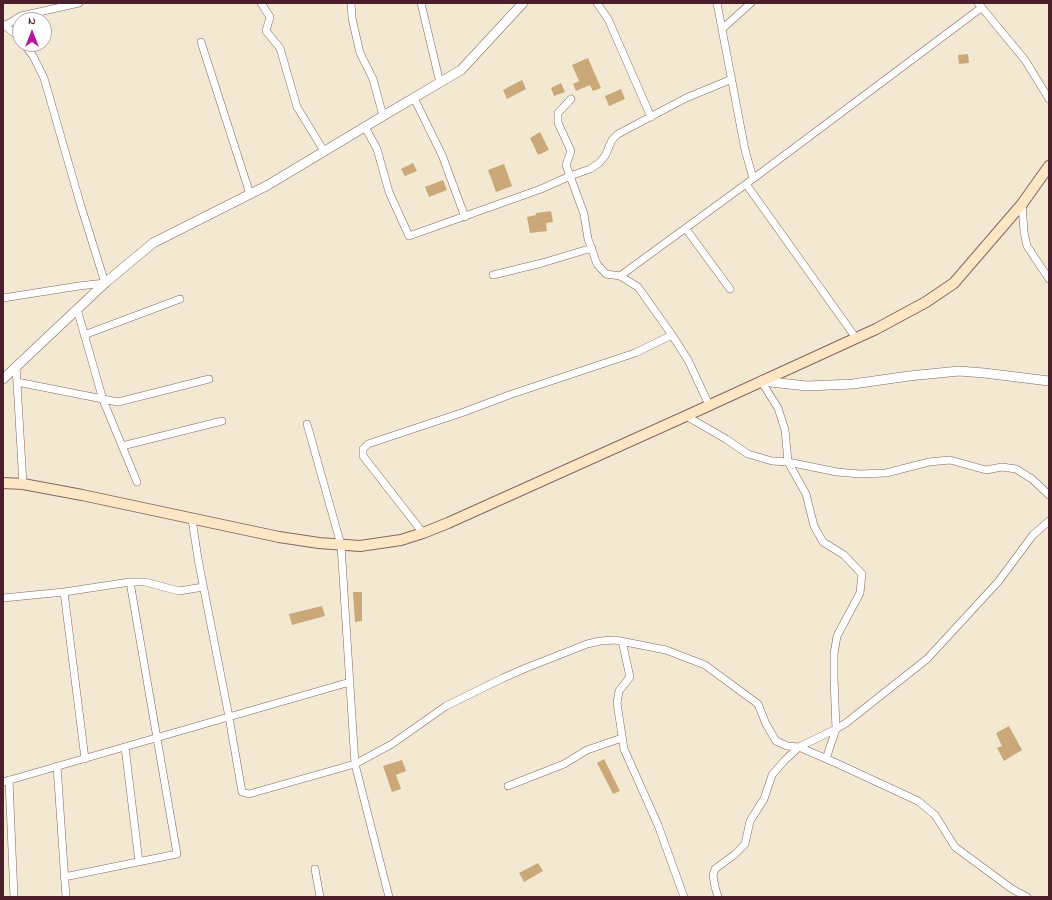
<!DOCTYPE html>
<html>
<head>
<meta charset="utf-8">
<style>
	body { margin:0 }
	#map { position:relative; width:1052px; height:900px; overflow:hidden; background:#f3e8d1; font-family:"Indie Flower",sans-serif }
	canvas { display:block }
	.frame { position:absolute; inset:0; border:4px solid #4a1f2b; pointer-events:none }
	.north { position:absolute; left:12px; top:12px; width:40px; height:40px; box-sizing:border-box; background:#fff; border:1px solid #b7a5aa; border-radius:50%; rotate:0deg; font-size:11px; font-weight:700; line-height:16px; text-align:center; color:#4a1f2b }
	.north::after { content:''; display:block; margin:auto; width:14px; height:18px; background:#b5179e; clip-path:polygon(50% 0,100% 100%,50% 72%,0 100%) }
</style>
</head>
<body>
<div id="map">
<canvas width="1052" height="900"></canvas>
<div class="frame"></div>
<div class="north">N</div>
</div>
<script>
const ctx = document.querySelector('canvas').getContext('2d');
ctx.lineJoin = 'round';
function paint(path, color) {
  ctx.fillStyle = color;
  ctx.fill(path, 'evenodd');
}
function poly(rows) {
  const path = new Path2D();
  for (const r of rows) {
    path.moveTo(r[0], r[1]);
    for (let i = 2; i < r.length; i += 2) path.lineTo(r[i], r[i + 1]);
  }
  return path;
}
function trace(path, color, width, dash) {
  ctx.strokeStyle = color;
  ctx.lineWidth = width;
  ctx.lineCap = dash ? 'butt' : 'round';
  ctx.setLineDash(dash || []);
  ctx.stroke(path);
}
const building = poly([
	[968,54,969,63,959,64,958,55],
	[588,58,601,88,593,91,590,85,576,91,573,84,579,81,572,65],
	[522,80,526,89,507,99,503,90],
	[561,83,565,92,554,96,551,88],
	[621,89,625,99,609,106,605,96],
	[540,132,549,150,538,155,530,138],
	[413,163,417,171,405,176,401,169],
	[504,164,512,186,496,192,488,170],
	[443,180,447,190,429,197,425,187],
	[551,211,553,222,546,223,547,231,530,233,527,217,536,215,536,213],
	[353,592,362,592,362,621,355,622],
	[322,606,325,616,292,625,289,614],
	[1009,726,1022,750,1004,761,997,748,1002,746,996,733],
	[604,759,620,791,613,794,597,763],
	[402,760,406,771,396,775,401,789,392,792,383,766],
	[538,863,543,871,524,882,519,873]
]);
const minor = poly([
	[261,3,270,17,266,31,280,48,297,107,324,151],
	[351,3,352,18,360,53,373,79,383,116],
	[421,3,440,83],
	[597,3,608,19,651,117],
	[717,3,745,150,753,178],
	[978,3,1025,60,1049,99],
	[3,24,20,38],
	[3,27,21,16,79,3],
	[722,29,751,3],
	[201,42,250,194],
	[414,98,442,155,465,217],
	[571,99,558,113,558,123,571,151,566,165,584,214,588,239,597,264,606,274,620,276,638,287,672,335,688,360,709,405],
	[365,127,377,149,389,192,409,236,541,189,570,176,590,169,599,163,605,156,612,140,618,134,686,98,732,79],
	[746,184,856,338],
	[1022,204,1024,232,1027,246,1049,279],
	[686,229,730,289],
	[493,275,542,263,592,248],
	[620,276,746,184,981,8],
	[3,298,79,286,105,283,80,203,44,78,33,56,24,44],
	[77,309,103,400,137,482],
	[84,335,180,299],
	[16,367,23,484],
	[761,381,778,408,785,430,788,462,806,494,814,526,823,542,844,555,862,574,860,593,837,636,834,654,834,678,836,729,826,759],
	[17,382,118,402,209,379],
	[686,416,726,439,748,454,772,461,788,462,837,472,860,474,886,473,929,462,950,460,986,470,1002,467,1016,469,1032,479,1049,495],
	[307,424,341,545,355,764,389,897],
	[122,446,222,421],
	[192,519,198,559,229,717,242,792,249,794,355,764,392,744,446,706,503,678,526,668,587,644,600,641,615,640,666,650,705,665,758,704,766,724,776,741,787,746,799,747,836,763,918,801,935,815,955,847,1012,889,1027,897],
	[423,533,363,456,363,449,368,444,464,412,509,395,635,353,672,335],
	[64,592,85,759],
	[3,598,64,592,130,582,145,582,179,591,203,587],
	[622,641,630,677,619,691,617,703,624,749,658,825,684,897],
	[125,747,139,862],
	[57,766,66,897],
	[9,780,14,897],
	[3,782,350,682],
	[508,786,564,764,587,750,622,738],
	[315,869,320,897],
	[64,877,177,854,130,582],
	[718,897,715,887,713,875,715,869,734,855,745,844,750,821,764,799,772,775,785,760,799,747,836,729,846,723,927,659,998,582,1033,535,1049,521]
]);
const tertiary = poly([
	[3,379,105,283,153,243,268,185,383,116,461,70,523,3],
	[761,381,807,386,853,384,909,376,959,371,984,373,1049,381]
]);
const secondary = poly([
	[3,483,23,484,82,495,279,537,319,543,360,546,401,540,423,533,448,523,686,416,876,329,926,302,954,283,1022,204,1049,166]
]);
paint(building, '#cba878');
trace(minor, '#856565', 8);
trace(tertiary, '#856565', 10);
trace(secondary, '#856565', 12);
trace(minor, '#fff', 7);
trace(tertiary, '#fff', 9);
trace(secondary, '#fce6c4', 10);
</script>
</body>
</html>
